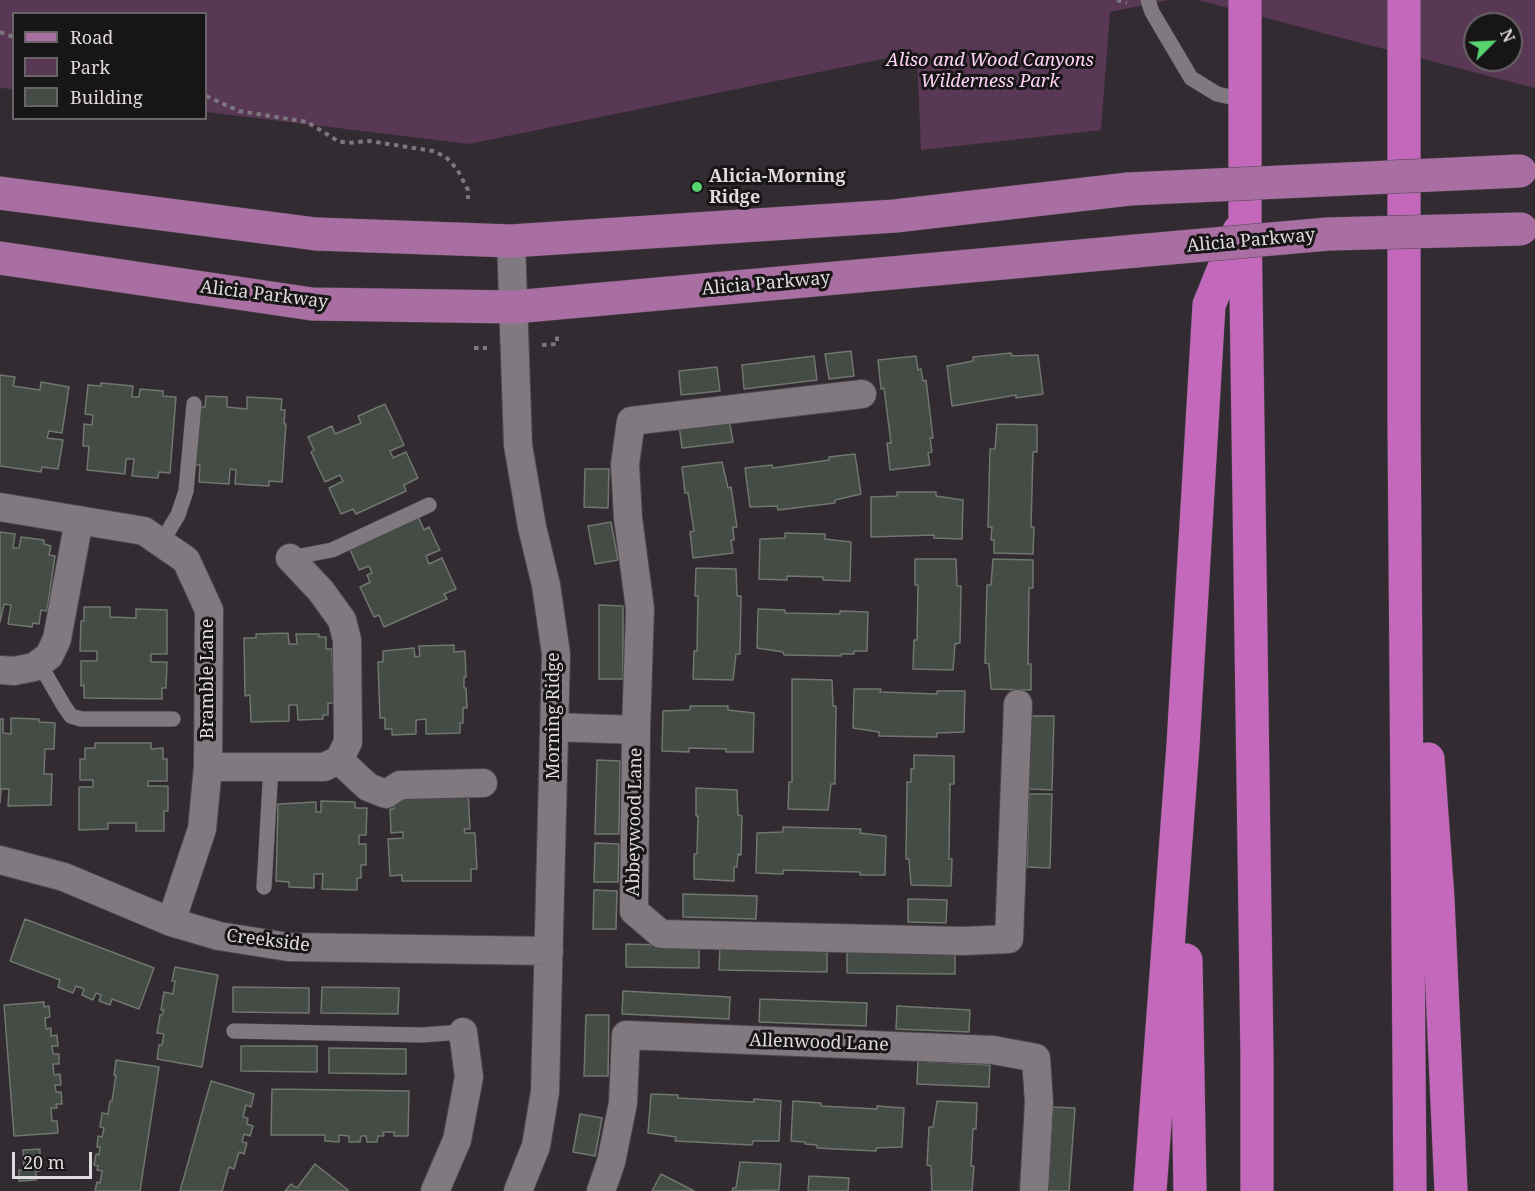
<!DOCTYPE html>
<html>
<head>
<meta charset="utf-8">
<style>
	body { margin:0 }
	#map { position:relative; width:1535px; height:1191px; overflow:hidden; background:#322b31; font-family:"Noto Serif",serif }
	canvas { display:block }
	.legend { position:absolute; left:12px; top:12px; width:195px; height:108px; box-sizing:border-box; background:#181517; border:2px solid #686467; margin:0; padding:8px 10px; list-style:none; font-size:18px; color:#dfdbde }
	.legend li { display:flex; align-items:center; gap:12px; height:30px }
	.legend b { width:30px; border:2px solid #686467 }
	.north { position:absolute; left:1463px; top:12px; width:60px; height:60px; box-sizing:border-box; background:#181517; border:2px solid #686467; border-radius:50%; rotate:66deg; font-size:16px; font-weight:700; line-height:24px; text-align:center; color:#dfdbde }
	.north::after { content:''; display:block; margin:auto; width:21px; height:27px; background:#57d570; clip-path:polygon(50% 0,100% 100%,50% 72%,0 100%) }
	.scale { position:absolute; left:12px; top:1152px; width:80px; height:27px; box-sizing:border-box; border:3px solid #dfdbde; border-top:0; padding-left:8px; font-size:18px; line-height:21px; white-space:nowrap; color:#dfdbde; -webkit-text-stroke:4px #181517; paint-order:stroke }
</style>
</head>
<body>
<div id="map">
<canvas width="1535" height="1191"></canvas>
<ul class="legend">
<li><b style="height:8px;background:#a96fa3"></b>Road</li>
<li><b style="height:16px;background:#583854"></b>Park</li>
<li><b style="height:16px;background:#444c45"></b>Building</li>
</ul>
<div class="north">N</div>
<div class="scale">20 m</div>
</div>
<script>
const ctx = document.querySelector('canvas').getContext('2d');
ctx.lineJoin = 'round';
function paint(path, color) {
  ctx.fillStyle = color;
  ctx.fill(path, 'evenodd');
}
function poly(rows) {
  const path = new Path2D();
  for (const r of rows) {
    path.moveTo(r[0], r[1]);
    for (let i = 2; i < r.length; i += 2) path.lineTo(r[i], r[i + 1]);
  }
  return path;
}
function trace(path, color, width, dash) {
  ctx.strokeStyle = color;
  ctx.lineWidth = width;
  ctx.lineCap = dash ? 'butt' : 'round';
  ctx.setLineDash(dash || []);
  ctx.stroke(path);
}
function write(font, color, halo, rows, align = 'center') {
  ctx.font = font + ' "Noto Serif",serif';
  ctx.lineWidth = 6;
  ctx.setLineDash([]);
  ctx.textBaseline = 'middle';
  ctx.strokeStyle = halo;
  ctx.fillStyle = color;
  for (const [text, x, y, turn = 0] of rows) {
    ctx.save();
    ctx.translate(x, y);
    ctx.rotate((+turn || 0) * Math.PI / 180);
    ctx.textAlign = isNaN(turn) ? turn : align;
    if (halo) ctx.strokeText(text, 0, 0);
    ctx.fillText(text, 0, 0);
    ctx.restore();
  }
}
const green = poly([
	[0,0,1168,0,1110,12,1101,130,921,150,917,52,469,144,206,112,206,14,14,14,13,89,0,88],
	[1198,0,1535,0,1535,88,1357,42],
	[1475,24,1511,24,1511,60,1475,60]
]);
const building = poly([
	[851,351,854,376,829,379,825,354,851,351],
	[1011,353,1012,356,1038,355,1043,394,1016,398,1016,395,952,406,947,366,973,361,973,357,1011,353],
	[814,356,817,380,744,389,742,365,814,356],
	[916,356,918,370,921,369,923,381,926,380,933,438,930,438,932,452,928,453,930,465,890,470,887,443,891,443,884,388,881,389,878,360,916,356],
	[717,367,720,391,681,395,679,371,717,367],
	[0,375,15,377,13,386,40,390,41,382,69,387,62,433,49,431,47,438,63,440,58,469,42,467,41,472,0,466,0,375],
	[101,383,133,386,132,397,139,397,140,389,163,391,163,396,176,397,170,473,159,472,158,478,132,476,134,459,126,459,125,474,87,470,89,446,83,446,84,424,92,425,93,415,85,414,88,385,101,386,101,383],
	[206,396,227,397,227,407,247,409,247,397,282,399,281,410,285,410,284,424,286,424,282,482,269,481,269,486,235,484,236,470,230,469,229,484,199,482,200,465,195,465,199,407,205,407,206,396],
	[385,404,404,445,390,451,393,458,406,452,418,478,404,485,406,491,356,514,353,509,341,514,329,488,343,481,340,475,325,482,311,452,314,450,308,437,332,426,335,434,361,423,358,416,385,404],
	[729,419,733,442,682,448,679,425,729,419],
	[997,424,1037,425,1037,452,1033,452,1031,527,1034,527,1033,554,994,553,994,540,991,540,992,527,988,527,990,449,995,449,997,424],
	[855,454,861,494,835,500,835,503,778,510,777,506,750,507,745,468,772,465,773,468,829,460,829,457,855,454],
	[722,462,728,488,731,487,737,527,733,527,734,540,731,540,733,553,693,558,690,532,694,531,688,493,685,493,682,467,722,462],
	[585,469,609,469,608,508,584,507,585,469],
	[897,492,936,492,936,496,963,500,962,539,934,538,934,535,871,537,871,497,897,496,897,492],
	[417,514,424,530,429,527,440,550,426,556,429,564,442,558,456,589,444,594,447,599,384,627,379,615,374,617,360,587,370,582,367,575,372,573,369,566,359,570,348,545,417,514],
	[611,522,618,560,595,564,588,526,611,522],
	[0,532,15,534,13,548,19,548,21,537,44,540,44,544,51,546,49,555,55,556,47,611,41,610,39,624,33,623,32,627,8,624,11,605,4,604,0,622,0,532],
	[785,533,825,534,825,539,851,542,850,581,823,580,823,577,787,576,787,580,759,579,760,539,785,538,785,533],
	[915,559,956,559,957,586,961,586,960,643,955,644,953,670,913,669,914,640,917,640,918,585,915,585,915,559],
	[993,559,1033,560,1033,588,1029,588,1028,664,1031,664,1031,690,991,689,989,664,985,663,987,585,991,585,993,559],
	[696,568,736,569,737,596,741,596,740,654,736,654,733,680,693,679,694,651,697,651,698,596,695,596,696,568],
	[599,605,623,606,623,679,599,679,599,605],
	[84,607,110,607,110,617,136,618,136,609,167,610,167,654,151,654,151,662,167,662,166,688,162,688,162,699,84,698,84,685,81,686,81,661,97,661,97,651,80,651,81,621,84,621,84,607],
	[758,609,785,610,785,613,840,614,840,611,868,612,867,651,854,651,854,654,841,654,841,656,784,655,783,652,757,648,758,609],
	[288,633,289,644,297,644,296,634,319,634,319,637,326,637,326,649,332,649,334,703,328,703,328,715,323,715,323,719,298,720,297,705,289,705,289,721,251,722,250,695,245,696,244,638,256,638,256,634,288,633],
	[454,645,454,652,465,651,466,677,464,677,464,688,466,688,467,708,463,708,463,723,460,723,460,733,426,734,426,719,416,720,416,734,392,735,392,729,385,729,385,718,380,718,378,662,383,662,383,651,414,648,415,657,420,656,419,646,454,645],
	[792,679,832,680,833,706,836,706,835,784,831,784,828,810,788,809,789,782,792,782,792,679],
	[854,689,881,689,880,692,937,694,937,691,965,691,964,732,937,733,937,737,879,736,879,732,853,728,854,689],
	[690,706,728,706,728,710,754,713,753,752,726,752,726,749,689,748,689,752,662,751,663,711,690,710,690,706],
	[1030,716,1054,716,1052,790,1029,789,1030,716],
	[11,718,39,719,39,722,55,723,54,749,45,749,44,774,52,774,51,805,8,806,9,789,1,789,0,803,0,719,3,719,3,733,11,734,11,718],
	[95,743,151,743,151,749,163,748,163,759,167,759,167,781,148,781,148,786,168,786,168,811,164,811,164,831,136,831,136,823,108,823,108,829,79,830,79,787,93,787,93,780,80,780,80,759,85,759,85,748,95,748,95,743],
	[914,755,954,756,954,784,950,784,949,859,952,859,951,886,911,885,909,859,906,859,907,782,911,782,911,769,914,769,914,755],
	[597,760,620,761,619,834,595,834,597,760],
	[696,788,737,790,738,815,742,816,741,855,738,854,737,867,734,867,734,881,694,879,694,854,697,854,698,816,696,816,696,788],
	[468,790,470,829,464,829,465,833,475,833,477,869,471,869,471,881,402,881,402,875,390,876,388,839,403,838,403,832,391,833,390,809,394,809,393,793,468,790],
	[1029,794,1052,794,1050,868,1027,867,1029,794],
	[321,801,355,802,355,808,367,808,366,835,359,835,359,844,366,844,366,865,361,865,361,878,357,878,357,890,322,889,323,874,314,874,314,888,289,887,289,882,276,881,278,804,316,802,316,812,321,812,321,801],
	[783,827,861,829,860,833,886,836,885,875,860,875,860,872,783,870,783,874,756,873,757,833,783,832,783,827],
	[595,843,619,844,618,882,594,882,595,843],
	[594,890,617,891,616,929,593,929,594,890],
	[683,894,757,896,756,919,683,917,683,894],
	[908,899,947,900,946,923,908,922,908,899],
	[25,919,154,968,139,1009,112,999,110,1005,99,1001,101,995,96,993,93,1000,82,995,84,989,76,986,73,993,58,987,60,980,10,961,25,919],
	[626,944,699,946,699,968,626,967,626,944],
	[720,947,827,949,827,972,719,970,720,947],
	[847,950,955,951,955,974,847,973,847,950],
	[175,967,218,975,202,1067,157,1059,159,1045,162,1045,164,1034,157,1033,160,1015,162,1015,164,1010,161,1010,164,992,173,994,175,981,172,981,175,967],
	[233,987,309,988,309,1013,233,1012,233,987],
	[322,987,399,988,398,1014,321,1013,322,987],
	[623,991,730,997,729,1019,622,1014,623,991],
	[760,999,867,1003,866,1026,759,1022,760,999],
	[44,1002,44,1007,49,1006,50,1017,45,1018,46,1029,51,1028,51,1036,57,1035,58,1046,52,1046,53,1054,59,1054,59,1064,53,1064,54,1075,60,1074,61,1085,55,1085,56,1092,61,1092,62,1104,56,1104,57,1108,51,1108,52,1121,57,1121,58,1133,14,1136,4,1005,44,1002],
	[897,1006,970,1010,969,1032,896,1029,897,1006],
	[586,1015,609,1015,608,1076,584,1076,586,1015],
	[241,1046,317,1046,317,1072,241,1071,241,1046],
	[329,1048,406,1049,406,1074,329,1073,329,1048],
	[116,1060,159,1067,140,1191,95,1191,97,1182,100,1183,102,1171,97,1170,98,1166,94,1165,96,1154,99,1155,100,1147,97,1147,98,1136,102,1137,104,1128,100,1127,102,1113,108,1114,110,1101,112,1101,116,1075,114,1075,116,1060],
	[918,1061,990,1065,989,1087,917,1084,918,1061],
	[211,1081,254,1094,251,1107,246,1105,243,1117,248,1118,247,1124,253,1126,250,1136,244,1134,242,1142,247,1143,244,1154,239,1152,234,1169,229,1167,222,1191,180,1191,211,1081],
	[272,1089,409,1091,408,1136,394,1136,394,1132,383,1132,384,1136,378,1136,377,1142,367,1142,366,1136,361,1136,360,1142,349,1142,349,1136,339,1135,339,1142,325,1141,325,1135,271,1135,272,1089],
	[651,1094,678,1095,678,1098,754,1102,754,1099,781,1101,779,1141,753,1141,752,1145,675,1141,676,1137,648,1133,651,1094],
	[793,1101,821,1103,821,1106,877,1109,877,1106,904,1108,902,1147,876,1148,876,1151,817,1148,817,1145,805,1144,805,1142,791,1141,793,1101],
	[937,1101,977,1103,976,1129,973,1129,971,1166,974,1166,972,1191,932,1191,931,1166,927,1165,929,1127,933,1127,937,1101],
	[1053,1107,1075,1108,1069,1191,1048,1191,1053,1107],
	[580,1114,602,1118,595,1156,573,1152,580,1114],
	[40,1149,40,1171,36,1171,36,1180,19,1181,19,1170,24,1170,23,1150,40,1149],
	[740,1162,781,1164,779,1190,732,1191,733,1188,736,1188,740,1162],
	[315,1164,348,1190,348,1191,285,1191,291,1184,297,1188,315,1164],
	[661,1174,694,1191,652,1191,661,1174],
	[809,1176,849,1178,848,1191,808,1191,809,1176]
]);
const path = poly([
	[1117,0,1127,3],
	[0,32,14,37],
	[206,96,239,111,307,122,338,141,348,143,369,141,433,151,446,157,457,169,468,190,468,199],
	[542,345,557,344,557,333],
	[474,348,487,348]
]);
const service = poly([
	[1148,0,1152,12,1191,78,1217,94,1244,100],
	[161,543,178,515,186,491,194,404],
	[290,558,332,550,429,505],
	[39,663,64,706,71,716,81,719,173,719],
	[264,887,271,767],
	[234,1031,421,1035,463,1032]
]);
const minor = poly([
	[511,241,518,445,532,527,546,585,556,654,545,1092,536,1146,518,1191],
	[862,394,631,421,625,464,628,518,640,609,636,730,634,911,661,934,963,941,1009,939,1018,704],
	[0,507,144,531,186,560,209,610,208,767,202,829,171,922],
	[0,670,14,671,34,667,49,656,57,639,79,520],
	[555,727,636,730],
	[339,760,368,787,386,794,400,785,483,783],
	[208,767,324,767,339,760,348,742,347,640,342,620,321,591,290,558],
	[0,860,64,877,171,922,219,936,288,947,549,951],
	[435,1191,457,1140,469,1077,463,1032],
	[601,1191,611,1162,623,1103,626,1035,993,1050,1036,1058,1039,1102,1034,1191]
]);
const primary = poly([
	[0,193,316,234,511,241,895,216,1129,189],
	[0,258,312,304,514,307,1136,251]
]);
const motorway = poly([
	[1245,0,1245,218,1257,1058,1257,1191],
	[1404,0,1404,419,1410,1191],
	[1428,759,1438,899,1451,1191],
	[1186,960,1190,1191],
	[1150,1191,1183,745,1209,305,1239,231]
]);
const primaryBridge = poly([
	[1129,189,1520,171],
	[1136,251,1328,234,1521,229]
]);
const markers = [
	[697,187,6,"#57d570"]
];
const parkNames = [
	["Aliso and Wood Canyons",990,61],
	["Wilderness Park",990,82]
];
const poiNames = [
	["Alicia-Morning",709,177],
	["Ridge",709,198]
];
const streetNames = [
	["Alicia Parkway",1251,241,-5],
	["Alicia Parkway",766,284,-5],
	["Alicia Parkway",264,295,7],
	["Bramble Lane",208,679,-90],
	["Morning Ridge",554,716,-90],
	["Abbeywood Lane",635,822,-89],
	["Creekside",268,941,7],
	["Allenwood Lane",819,1043,2]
];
paint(green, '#583854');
paint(building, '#444c45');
trace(building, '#6f776f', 1.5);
trace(service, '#4d474c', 16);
trace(minor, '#4d474c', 30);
trace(primary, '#4d474c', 34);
trace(motorway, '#4d474c', 34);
trace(path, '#7d777c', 4, [4.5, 4.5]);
trace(service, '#817980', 15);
trace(minor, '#817980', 28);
trace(primary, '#a96fa3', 33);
trace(motorway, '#c468bb', 33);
trace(primaryBridge, '#4d474c', 34, []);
trace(primaryBridge, '#a96fa3', 33);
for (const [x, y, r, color] of markers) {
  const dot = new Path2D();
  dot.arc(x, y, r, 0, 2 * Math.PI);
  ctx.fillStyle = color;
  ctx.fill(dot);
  trace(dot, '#181517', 2);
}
write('italic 18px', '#ffd4f8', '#181517', parkNames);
write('bold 18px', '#dfdbde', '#181517', poiNames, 'left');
write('18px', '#dfdbde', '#181517', streetNames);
</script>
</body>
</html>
